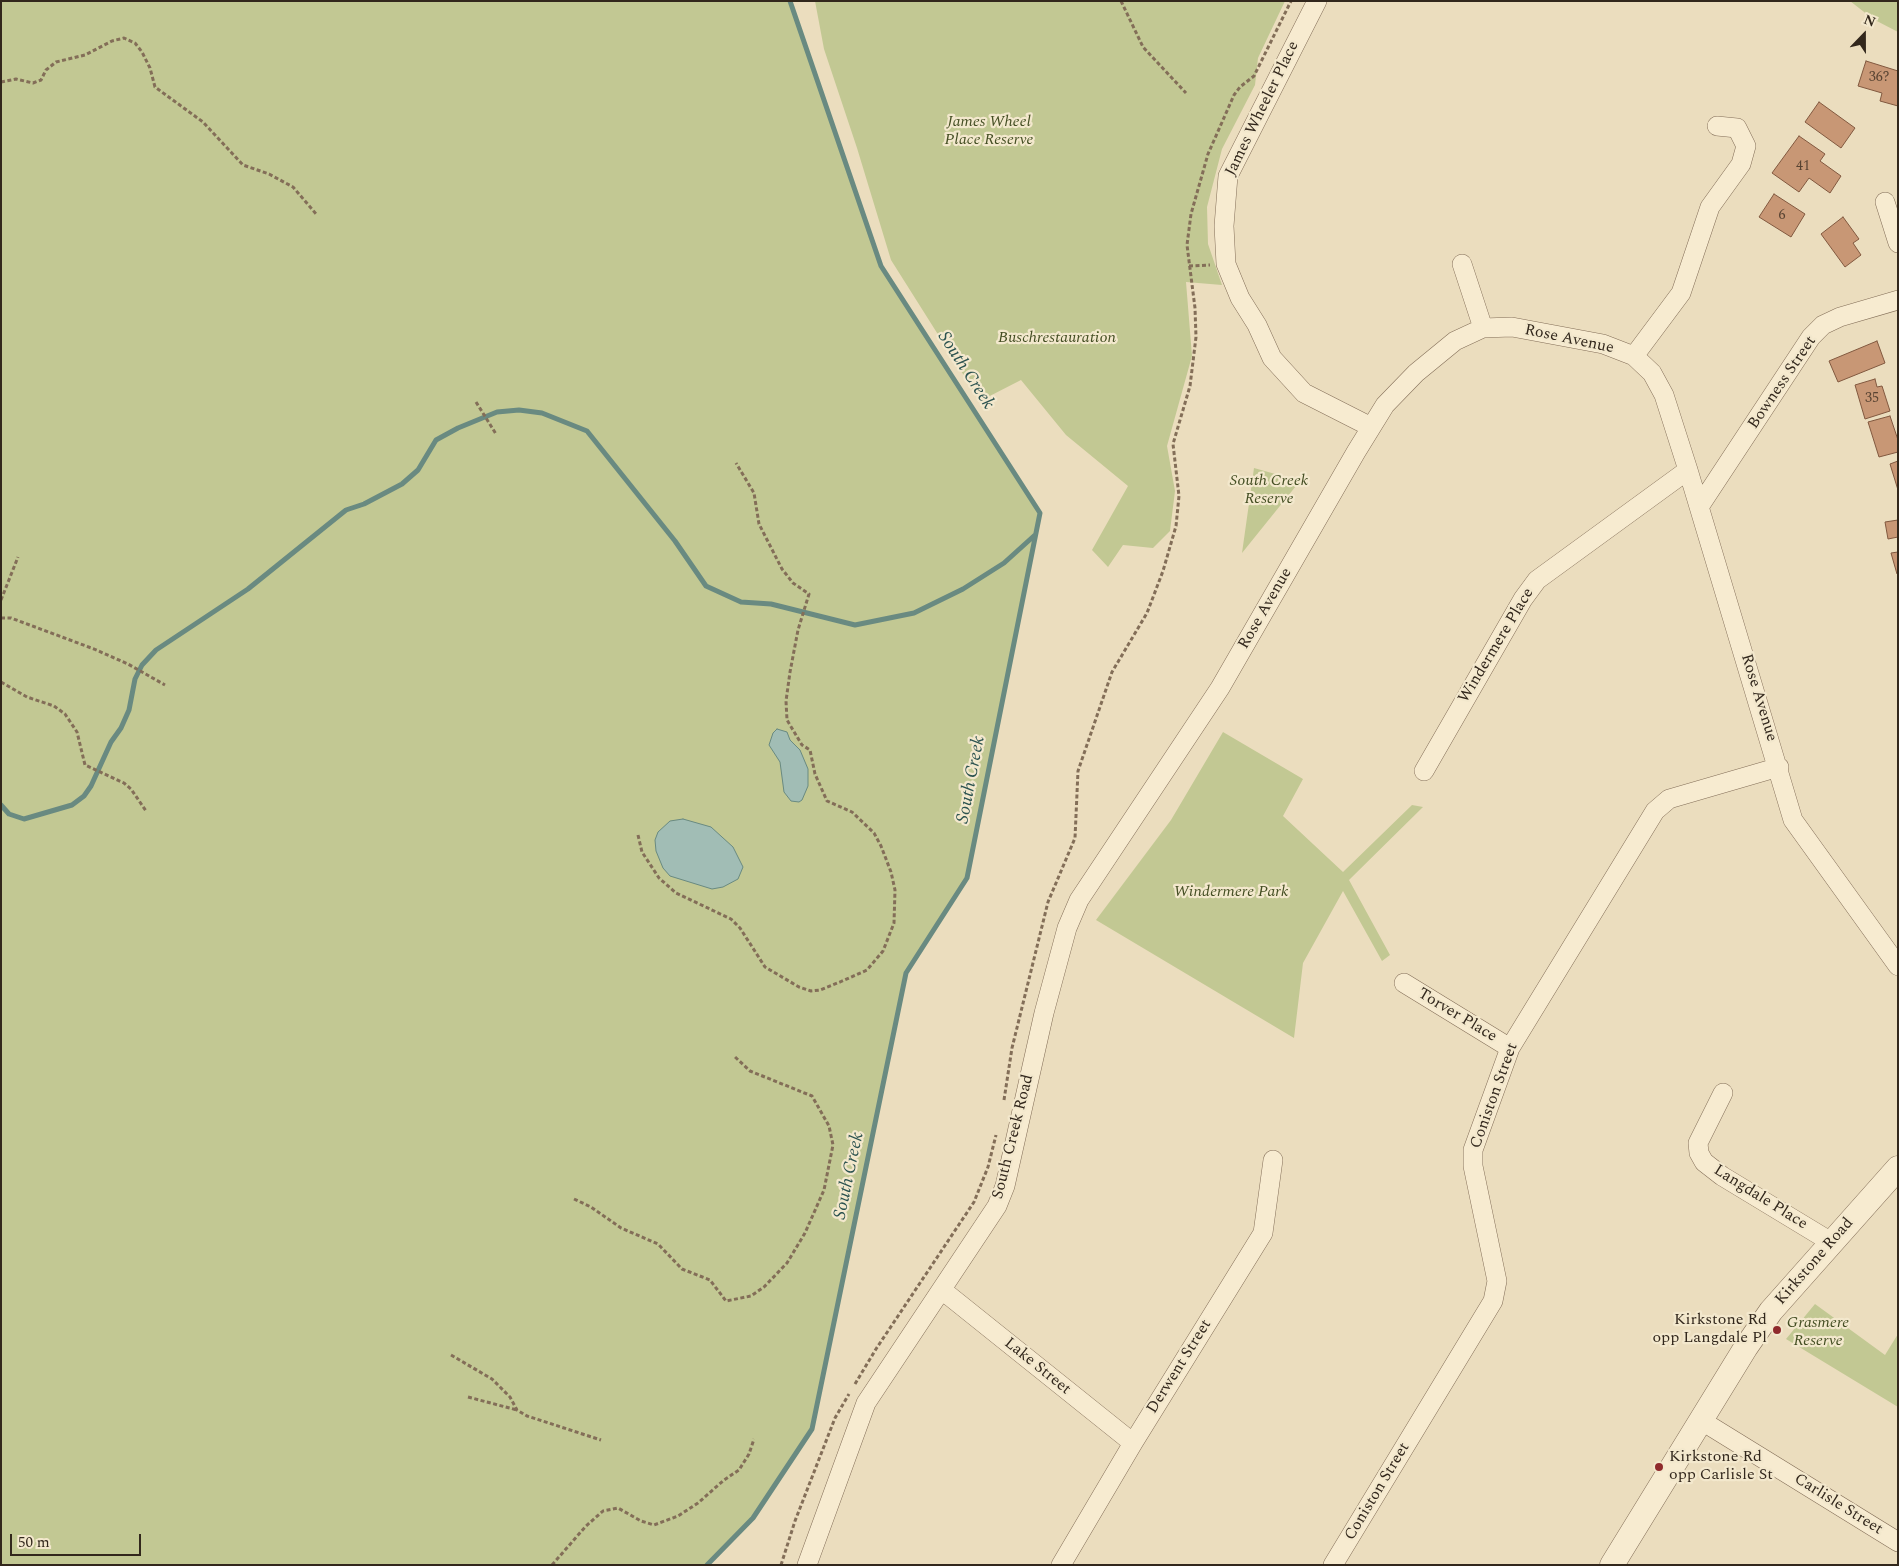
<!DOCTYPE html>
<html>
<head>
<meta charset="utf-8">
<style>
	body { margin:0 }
	#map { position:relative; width:1899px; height:1566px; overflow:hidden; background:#ebddbe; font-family:Spectral,serif }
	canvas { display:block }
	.frame { position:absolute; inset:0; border:2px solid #32271c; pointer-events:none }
	.north { position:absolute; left:1839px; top:10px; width:50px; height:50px; -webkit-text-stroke:4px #f3e8cd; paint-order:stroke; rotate:22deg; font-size:14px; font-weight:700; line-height:20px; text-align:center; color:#32271c }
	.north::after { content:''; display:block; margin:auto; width:18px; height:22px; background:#32271c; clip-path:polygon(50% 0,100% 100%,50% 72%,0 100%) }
	.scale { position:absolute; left:10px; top:1534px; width:131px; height:22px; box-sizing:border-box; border:2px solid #32271c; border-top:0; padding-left:6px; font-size:15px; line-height:18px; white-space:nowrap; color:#32271c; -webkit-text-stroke:4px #f3e8cd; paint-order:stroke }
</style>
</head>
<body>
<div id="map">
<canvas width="1899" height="1566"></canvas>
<div class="frame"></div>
<div class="north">N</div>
<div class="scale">50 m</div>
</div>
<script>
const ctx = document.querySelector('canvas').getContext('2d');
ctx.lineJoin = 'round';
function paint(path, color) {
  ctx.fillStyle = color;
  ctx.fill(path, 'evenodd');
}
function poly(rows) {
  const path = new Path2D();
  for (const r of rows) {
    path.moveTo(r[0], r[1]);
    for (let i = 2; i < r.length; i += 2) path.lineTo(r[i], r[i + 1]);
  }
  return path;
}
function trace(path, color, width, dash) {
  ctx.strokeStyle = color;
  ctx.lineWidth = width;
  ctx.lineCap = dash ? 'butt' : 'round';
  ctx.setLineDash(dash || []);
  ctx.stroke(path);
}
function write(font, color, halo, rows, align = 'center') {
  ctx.font = font + ' Spectral,serif';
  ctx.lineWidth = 4.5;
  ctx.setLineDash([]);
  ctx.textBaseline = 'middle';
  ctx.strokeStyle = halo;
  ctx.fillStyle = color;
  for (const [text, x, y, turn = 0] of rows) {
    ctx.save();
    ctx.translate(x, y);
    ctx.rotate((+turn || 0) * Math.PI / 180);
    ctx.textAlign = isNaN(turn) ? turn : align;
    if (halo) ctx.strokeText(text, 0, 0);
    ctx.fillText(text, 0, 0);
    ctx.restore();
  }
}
const green = poly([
	[1,1,791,1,881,266,1040,513,967,878,906,973,812,1429,753,1518,707,1565,1,1565],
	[815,1,1285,1,1258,58,1255,85,1222,149,1207,207,1208,244,1222,285,1186,282,1192,356,1167,446,1175,491,1170,531,1153,548,1123,545,1108,567,1092,550,1128,486,1066,435,1021,380,980,401,891,260,857,148,824,49],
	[1850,1,1898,1,1898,32,1873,19],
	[1254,468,1300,481,1242,553],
	[1223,732,1303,779,1283,816,1343,872,1412,805,1423,807,1349,880,1390,955,1382,961,1343,891,1303,963,1294,1038,1096,920,1171,820],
	[1815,1304,1885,1355,1898,1334,1898,1407,1786,1339]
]);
const water = poly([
	[777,729,787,732,790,740,800,750,808,769,808,786,802,800,799,802,791,801,784,792,780,762,769,745,773,733,777,729],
	[683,819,711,827,733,847,743,867,738,879,723,887,712,889,670,876,663,868,656,851,655,840,658,832,670,821,683,819]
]);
const stream = poly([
	[1,805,9,814,24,819,72,805,84,796,91,786,111,742,121,728,129,710,135,679,142,665,156,650,248,589,346,510,364,504,402,484,418,470,436,440,458,428,497,412,519,410,542,413,587,431,675,541,706,586,741,602,771,604,855,625,914,613,963,589,1004,563,1035,535],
	[707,1565,753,1518,812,1429,906,973,967,878,1040,513,881,266,790,1]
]);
const building = poly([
	[1866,61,1898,71,1898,106,1880,101,1882,93,1858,86,1866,61],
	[1819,102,1855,128,1841,148,1805,122,1819,102],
	[1799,136,1825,154,1820,161,1841,176,1830,193,1809,178,1799,192,1772,173,1799,136],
	[1774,194,1805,214,1791,237,1759,217,1774,194],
	[1843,217,1859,239,1853,243,1861,255,1845,267,1821,234,1843,217],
	[1877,341,1885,363,1838,382,1829,361,1877,341],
	[1875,379,1877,387,1882,386,1890,411,1865,419,1855,385,1875,379],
	[1890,416,1898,440,1898,452,1879,457,1868,422,1890,416],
	[1898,461,1898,490,1890,464,1898,461],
	[1898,520,1898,537,1888,539,1885,522,1898,520],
	[1898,552,1898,573,1897,574,1891,553,1898,552]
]);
const path = poly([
	[1121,1,1143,47,1186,93],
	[1,82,16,79,33,83,41,80,46,70,56,62,85,55,112,41,124,38,135,43,142,52,150,68,155,87,203,122,243,165,269,174,293,187,317,215],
	[1189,266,1210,265],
	[476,402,496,434],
	[1,600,18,557],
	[1,618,11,618,94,649,128,664,165,685],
	[1,682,27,697,54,706,65,714,77,732,85,765,124,783,131,789,146,811],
	[638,835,642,852,659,878,676,893,731,919,740,928,765,967,799,987,811,991,820,990,840,982,867,970,883,951,894,923,895,890,891,872,881,846,874,833,852,812,827,801,815,774,810,750,802,745,787,720,786,701,790,672,798,630,809,594,793,583,782,569,759,524,754,493,736,463],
	[1004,1100,1012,1048,1048,902,1075,838,1078,771,1112,672,1147,613,1163,571,1176,526,1179,496,1173,444,1190,386,1196,337,1195,308,1187,245,1191,214,1208,154,1234,95,1240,87,1254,76,1291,1],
	[574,1199,591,1207,621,1228,658,1244,682,1269,710,1280,726,1301,751,1296,764,1287,787,1263,805,1233,824,1190,833,1145,829,1126,812,1096,750,1071,734,1056],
	[451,1355,492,1379,510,1397,517,1410,527,1416,601,1440],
	[855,1384,876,1349,974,1202,988,1167,996,1135],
	[468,1397,517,1410],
	[552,1565,586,1526,603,1511,618,1508,641,1521,654,1525,678,1516,698,1503,724,1480,739,1470,749,1454,754,1439],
	[781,1565,795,1521,835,1418,849,1394]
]);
const minor = poly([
	[1317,1,1228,176,1224,226,1226,264,1240,298,1257,325,1272,358,1304,393,1371,427],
	[1885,202,1898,243],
	[1462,264,1483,328],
	[1634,356,1681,293,1710,207,1741,164,1746,146,1737,128,1717,126],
	[1699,507,1811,337,1823,325,1840,317,1898,300],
	[1424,771,1523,599,1537,580,1688,470],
	[1404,983,1510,1048],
	[1723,1093,1698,1143,1699,1153,1704,1162,1722,1176,1831,1242],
	[942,1290,1133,1443],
	[1702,1421,1898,1542],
	[807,1565,866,1403,997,1206,1005,1186,1044,1013,1067,928,1079,900,1220,688,1356,452,1385,405,1416,373,1455,341,1483,328,1512,327,1603,344,1634,356,1652,373,1664,395,1688,470,1793,820,1898,966],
	[1061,1565,1133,1443,1263,1233,1273,1160],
	[1333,1565,1493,1301,1497,1281,1473,1166,1473,1150,1510,1048,1655,811,1669,799,1779,767]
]);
const tertiary = poly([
	[1612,1565,1746,1347,1771,1311,1898,1168]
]);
const markers = [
	[1777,1330,5,"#8f2a2c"],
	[1659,1467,5,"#8f2a2c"]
];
const numberNames = [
	["36?",1879,78],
	["41",1803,167],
	["6",1782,216],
	["35",1872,399]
];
const streetNames = [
	["James Wheeler Place",1263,109,-64],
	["Rose Avenue",1569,340,12],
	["Bowness Street",1783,383,-56],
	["Rose Avenue",1266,609,-60],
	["Windermere Place",1497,646,-59],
	["Rose Avenue",1758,698,73],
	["Torver Place",1457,1016,31],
	["Coniston Street",1495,1096,-70],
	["South Creek Road",1014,1137,-76],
	["Langdale Place",1760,1198,32],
	["Kirkstone Road",1815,1262,-49],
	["Lake Street",1037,1367,39],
	["Derwent Street",1180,1367,-58],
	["Coniston Street",1378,1492,-59],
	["Carlisle Street",1838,1505,32]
];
const parkNames = [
	["James Wheel",989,123],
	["Place Reserve",989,141],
	["Buschrestauration",1057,339],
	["South Creek",1269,482],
	["Reserve",1269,500],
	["Windermere Park",1231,893],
	["Grasmere",1818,1324],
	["Reserve",1818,1342]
];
const poiNames = [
	["Kirkstone Rd",1767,1321],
	["opp Langdale Pl",1767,1339],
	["Kirkstone Rd",1669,1458,"left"],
	["opp Carlisle St",1669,1476,"left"]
];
const waterNames = [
	["South Creek",965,371,57],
	["South Creek",972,780,-79],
	["South Creek",850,1176,-78]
];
paint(green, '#c2c893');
paint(water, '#a1bdb5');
trace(water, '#698a81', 1);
trace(stream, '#698a81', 5);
paint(building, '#c89775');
trace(building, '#81583f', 1);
trace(minor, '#836e58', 20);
trace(tertiary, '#836e58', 25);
trace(path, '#836e58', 3, [4, 2.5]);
trace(minor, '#f7ebd0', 19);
trace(tertiary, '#f7ebd0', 24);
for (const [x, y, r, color] of markers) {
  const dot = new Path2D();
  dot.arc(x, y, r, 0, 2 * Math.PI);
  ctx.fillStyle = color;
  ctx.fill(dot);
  trace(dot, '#f3e8cd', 2);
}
write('14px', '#584332', null, numberNames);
write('16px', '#32271c', '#f3e8cd', streetNames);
write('italic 16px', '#444e23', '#f3e8cd', parkNames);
write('16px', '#32271c', '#f3e8cd', poiNames, 'right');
write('italic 18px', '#2b524f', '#f3e8cd', waterNames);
</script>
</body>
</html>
